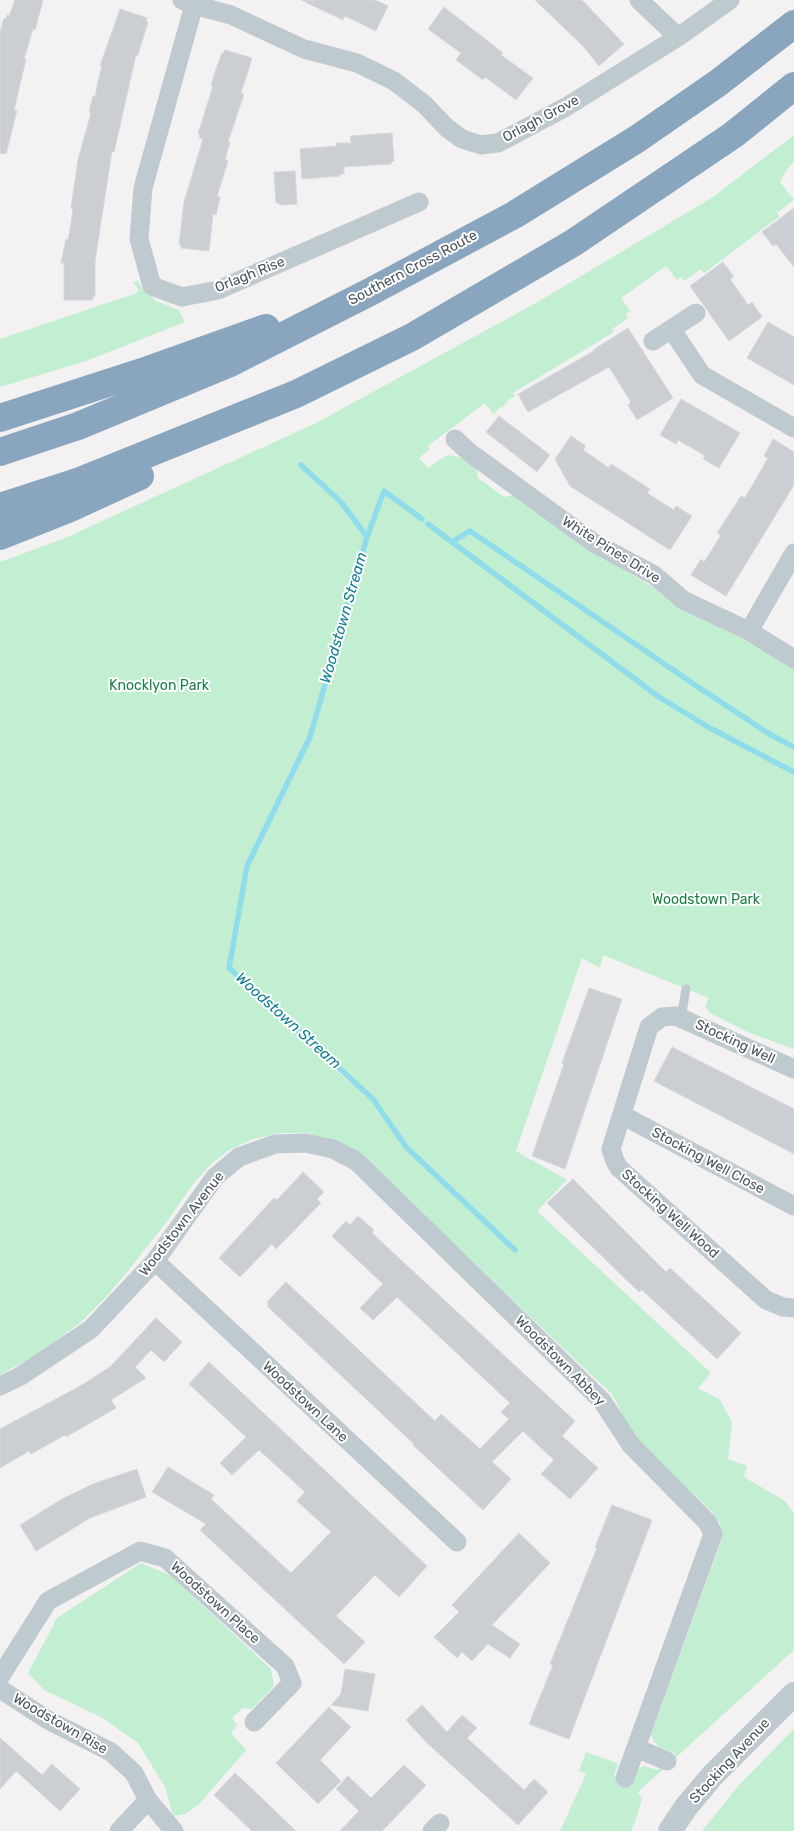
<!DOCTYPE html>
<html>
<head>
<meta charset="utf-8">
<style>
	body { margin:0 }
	canvas { display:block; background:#f3f1f1 }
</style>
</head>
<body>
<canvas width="794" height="1831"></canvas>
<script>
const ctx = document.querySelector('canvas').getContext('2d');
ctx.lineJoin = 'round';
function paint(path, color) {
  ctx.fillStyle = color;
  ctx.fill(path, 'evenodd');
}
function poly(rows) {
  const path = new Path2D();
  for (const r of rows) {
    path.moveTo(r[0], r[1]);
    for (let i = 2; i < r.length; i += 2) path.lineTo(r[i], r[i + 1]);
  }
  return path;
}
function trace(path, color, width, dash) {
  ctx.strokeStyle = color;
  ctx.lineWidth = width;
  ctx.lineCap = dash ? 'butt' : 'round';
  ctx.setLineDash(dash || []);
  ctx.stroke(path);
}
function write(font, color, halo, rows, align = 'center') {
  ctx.font = font + ' Rubik,sans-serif';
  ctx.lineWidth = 4;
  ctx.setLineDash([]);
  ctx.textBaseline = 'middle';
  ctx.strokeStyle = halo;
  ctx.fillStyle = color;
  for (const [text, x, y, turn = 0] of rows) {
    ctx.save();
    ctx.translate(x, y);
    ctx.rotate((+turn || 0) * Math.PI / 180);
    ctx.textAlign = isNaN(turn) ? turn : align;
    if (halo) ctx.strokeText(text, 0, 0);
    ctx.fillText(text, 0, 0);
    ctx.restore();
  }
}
const green = poly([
	[794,135,794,161,785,172,780,182,794,200,777,213,780,216,704,273,701,269,684,281,681,277,677,280,666,266,621,298,630,311,626,315,628,318,612,329,614,332,513,393,515,396,509,399,502,408,500,407,494,415,485,403,428,446,430,449,419,458,428,468,439,460,449,455,463,458,477,469,478,478,504,497,514,495,594,552,653,587,671,603,757,646,794,667,794,1049,750,1033,710,1013,705,1006,709,998,603,955,600,968,582,958,516,1151,567,1180,537,1211,711,1373,698,1388,720,1400,732,1422,728,1459,747,1466,744,1477,785,1501,794,1514,794,1650,638,1792,642,1799,635,1822,631,1831,560,1831,586,1774,579,1771,586,1752,614,1762,618,1765,614,1775,631,1781,638,1769,643,1766,658,1770,676,1754,659,1747,653,1740,651,1734,718,1550,722,1538,720,1523,711,1511,640,1444,624,1421,619,1407,611,1393,601,1384,358,1153,333,1141,307,1133,280,1133,253,1139,229,1150,211,1164,194,1183,168,1220,127,1272,106,1297,81,1322,38,1354,0,1375,0,562,65,538,316,423,536,303,713,197],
	[250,987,366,1093,366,1094,335,1070],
	[138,281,142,288,156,301,179,310,185,322,86,361,0,387,0,339,134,294,139,291,133,282],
	[141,1563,171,1576,271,1669,274,1686,252,1709,243,1708,232,1718,237,1725,231,1733,246,1750,199,1804,185,1814,173,1816,165,1787,138,1743,101,1717,44,1690,28,1673,57,1618],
	[794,1729,794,1831,702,1831,739,1785]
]);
const stream = poly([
	[301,465,341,502,367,537,310,737,247,866,229,968,373,1099,406,1147,515,1250],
	[428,524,659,697,710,728,794,772],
	[367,537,384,491,422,519],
	[452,542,470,531,698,687,771,735,794,747]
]);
const building = poly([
	[15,0,43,0,35,30,33,29,24,59,26,59,14,110,17,110,6,154,0,153,0,32,4,18,6,19,7,15,9,16,15,0],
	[301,0,375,0,388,6,376,31,345,16,343,20,301,0],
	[535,0,582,0,624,44,599,66,582,45,535,0],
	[444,7,503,53,501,55,533,78,516,100,485,77,483,80,456,60,461,53,428,29,444,7],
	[120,9,147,18,146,21,148,22,138,55,136,55,114,152,112,151,95,261,95,296,93,296,93,300,64,300,64,263,61,263,66,239,68,240,71,224,73,209,71,208,78,160,91,113,89,112,93,96,95,97,98,82,102,66,100,66,120,9],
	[225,50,252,58,241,93,244,94,228,142,230,142,225,160,228,161,217,196,220,197,216,215,213,214,209,251,181,248,181,245,179,244,184,202,203,139,199,138,200,135,198,134,213,86,211,86,216,69,222,53,224,53,225,50],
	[392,133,394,161,391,162,391,164,344,167,344,174,340,174,340,176,302,179,300,149,337,146,336,143,351,143,350,136,392,133],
	[295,171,297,204,280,205,279,203,276,203,274,172,295,171],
	[794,208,794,267,776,244,773,246,762,232,794,208],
	[723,262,734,277,730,279,748,305,752,302,762,317,729,341,690,286,723,262],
	[768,322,794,337,794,385,747,358,768,322],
	[628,328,673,398,637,420,628,405,631,402,609,367,528,412,518,394,594,351,593,350,628,328],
	[681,399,740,433,719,468,703,459,705,456,692,448,678,440,676,444,660,435,681,399],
	[499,416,550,455,537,472,486,432,499,416],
	[571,436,586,446,583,450,609,468,611,464,650,489,647,493,674,510,676,506,692,516,670,550,570,486,555,459,571,436],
	[773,439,794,452,794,485,726,596,691,575,701,559,704,562,713,548,721,535,717,533,741,496,745,498,768,458,764,456,773,439],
	[589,988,622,999,565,1169,532,1156,564,1064,562,1063,589,988],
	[672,1047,794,1109,794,1154,654,1081,672,1047],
	[303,1172,324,1192,317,1199,321,1203,276,1249,272,1244,240,1277,219,1258,274,1198,277,1200,303,1172],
	[573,1179,666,1272,670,1268,741,1333,717,1359,642,1290,639,1292,547,1203,573,1179],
	[358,1216,374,1230,372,1233,402,1261,575,1421,562,1436,598,1468,570,1499,541,1474,554,1460,523,1431,492,1462,511,1479,483,1510,413,1445,414,1444,268,1307,268,1301,286,1282,435,1421,441,1414,480,1449,509,1419,501,1412,510,1403,397,1297,373,1320,360,1308,383,1284,332,1236,346,1221,350,1225,358,1216],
	[156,1318,182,1342,164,1362,151,1350,135,1367,146,1378,111,1400,116,1408,66,1437,65,1435,31,1454,29,1451,0,1468,0,1429,82,1385,110,1367,156,1318],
	[209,1362,427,1566,399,1597,375,1575,336,1616,365,1642,344,1664,200,1530,206,1524,152,1492,168,1467,214,1495,211,1499,291,1573,331,1532,297,1501,305,1492,259,1450,232,1475,220,1463,246,1437,189,1384,209,1362],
	[137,1469,146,1497,90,1518,36,1551,20,1525,62,1499,93,1484,137,1469],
	[612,1505,652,1520,569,1739,529,1724,553,1665,550,1664,597,1548,595,1547,612,1505],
	[519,1533,550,1563,492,1625,520,1644,510,1658,488,1644,472,1661,462,1652,457,1658,434,1637,459,1612,452,1605,519,1533],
	[345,1669,375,1674,368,1711,331,1705,341,1694,345,1669],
	[422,1705,447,1732,462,1715,477,1728,467,1738,524,1790,534,1779,548,1792,518,1825,427,1743,406,1720,422,1705],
	[329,1707,351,1727,320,1760,341,1781,318,1804,276,1763,329,1707],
	[0,1738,42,1775,52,1764,80,1789,60,1811,16,1771,0,1789,0,1738],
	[404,1765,426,1785,413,1799,382,1831,340,1831,359,1811,336,1789,348,1776,371,1798,404,1765],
	[235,1773,249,1786,296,1831,252,1831,214,1795,235,1773]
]);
const service = poly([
	[681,1018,686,989]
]);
const minor = poly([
	[182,0,194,5,231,15,304,49,357,63,394,81,424,104,447,128,462,139,481,145,498,143,566,107,678,37,730,0],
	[639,0,678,37],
	[194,5,143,188,139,239,152,286,182,297,218,290,419,202],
	[672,330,702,375,794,428],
	[653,341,696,313],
	[455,439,469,452,594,543,654,575,683,600,749,631,794,553],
	[749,631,794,659],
	[794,1069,676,1016,662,1017,649,1027,611,1149,615,1161,619,1168,766,1300,783,1307,794,1308],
	[622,1115,794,1206],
	[155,1261,457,1542],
	[0,1386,19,1377,91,1329,155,1261,215,1177,239,1157,275,1144,305,1143,333,1149,356,1161,602,1401,631,1445,708,1523,713,1534,625,1778],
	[0,1677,48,1601,140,1551,165,1558,285,1666,292,1683,254,1722],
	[0,1689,48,1720,111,1752,134,1773,148,1800,174,1831],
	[636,1748,667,1761],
	[119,1831,148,1800],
	[432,1831,440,1823]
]);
const tertiary = poly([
	[670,1831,686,1807,712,1776,794,1694]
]);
const motorway = poly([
	[0,418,148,370,266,328],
	[0,452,78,426,230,363,370,292,514,215,637,139,718,83,794,24],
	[0,507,80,481,296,394,412,337,573,243,733,135,794,86],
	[0,536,68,509,140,476]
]);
const streetNames = [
	["Orlagh Grove",541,119,-28],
	["Southern Cross Route",413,268,-28],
	["Orlagh Rise",250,275,-22],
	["White Pines Drive",611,550,32],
	["Stocking Well",735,1042,25],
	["Stocking Well Close",708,1161,28],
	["Stocking Well Wood",670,1214,42],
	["Woodstown Avenue",182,1224,-52],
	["Woodstown Abbey",560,1361,45],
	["Woodstown Lane",305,1402,43],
	["Woodstown Place",215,1603,42],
	["Woodstown Rise",60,1724,30],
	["Stocking Avenue",730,1761,-47]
];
const parkNames = [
	["Knocklyon Park",159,686],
	["Woodstown Park",706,900]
];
const waterNames = [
	["Woodstown Stream",344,618,-74],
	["Woodstown Stream",288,1021,42]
];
paint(green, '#c2efd1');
trace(stream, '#90dceb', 5.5);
paint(building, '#cbced3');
trace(building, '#d5d8dc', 1);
trace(service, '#bfc9d0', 9);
trace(minor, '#bfc9d0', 19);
trace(tertiary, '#bfc9d0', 24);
trace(motorway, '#8aa6be', 28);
write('14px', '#49555f', '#fff', streetNames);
write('14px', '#198048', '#fff', parkNames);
write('italic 15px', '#0f7f95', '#fff', waterNames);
</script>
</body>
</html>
